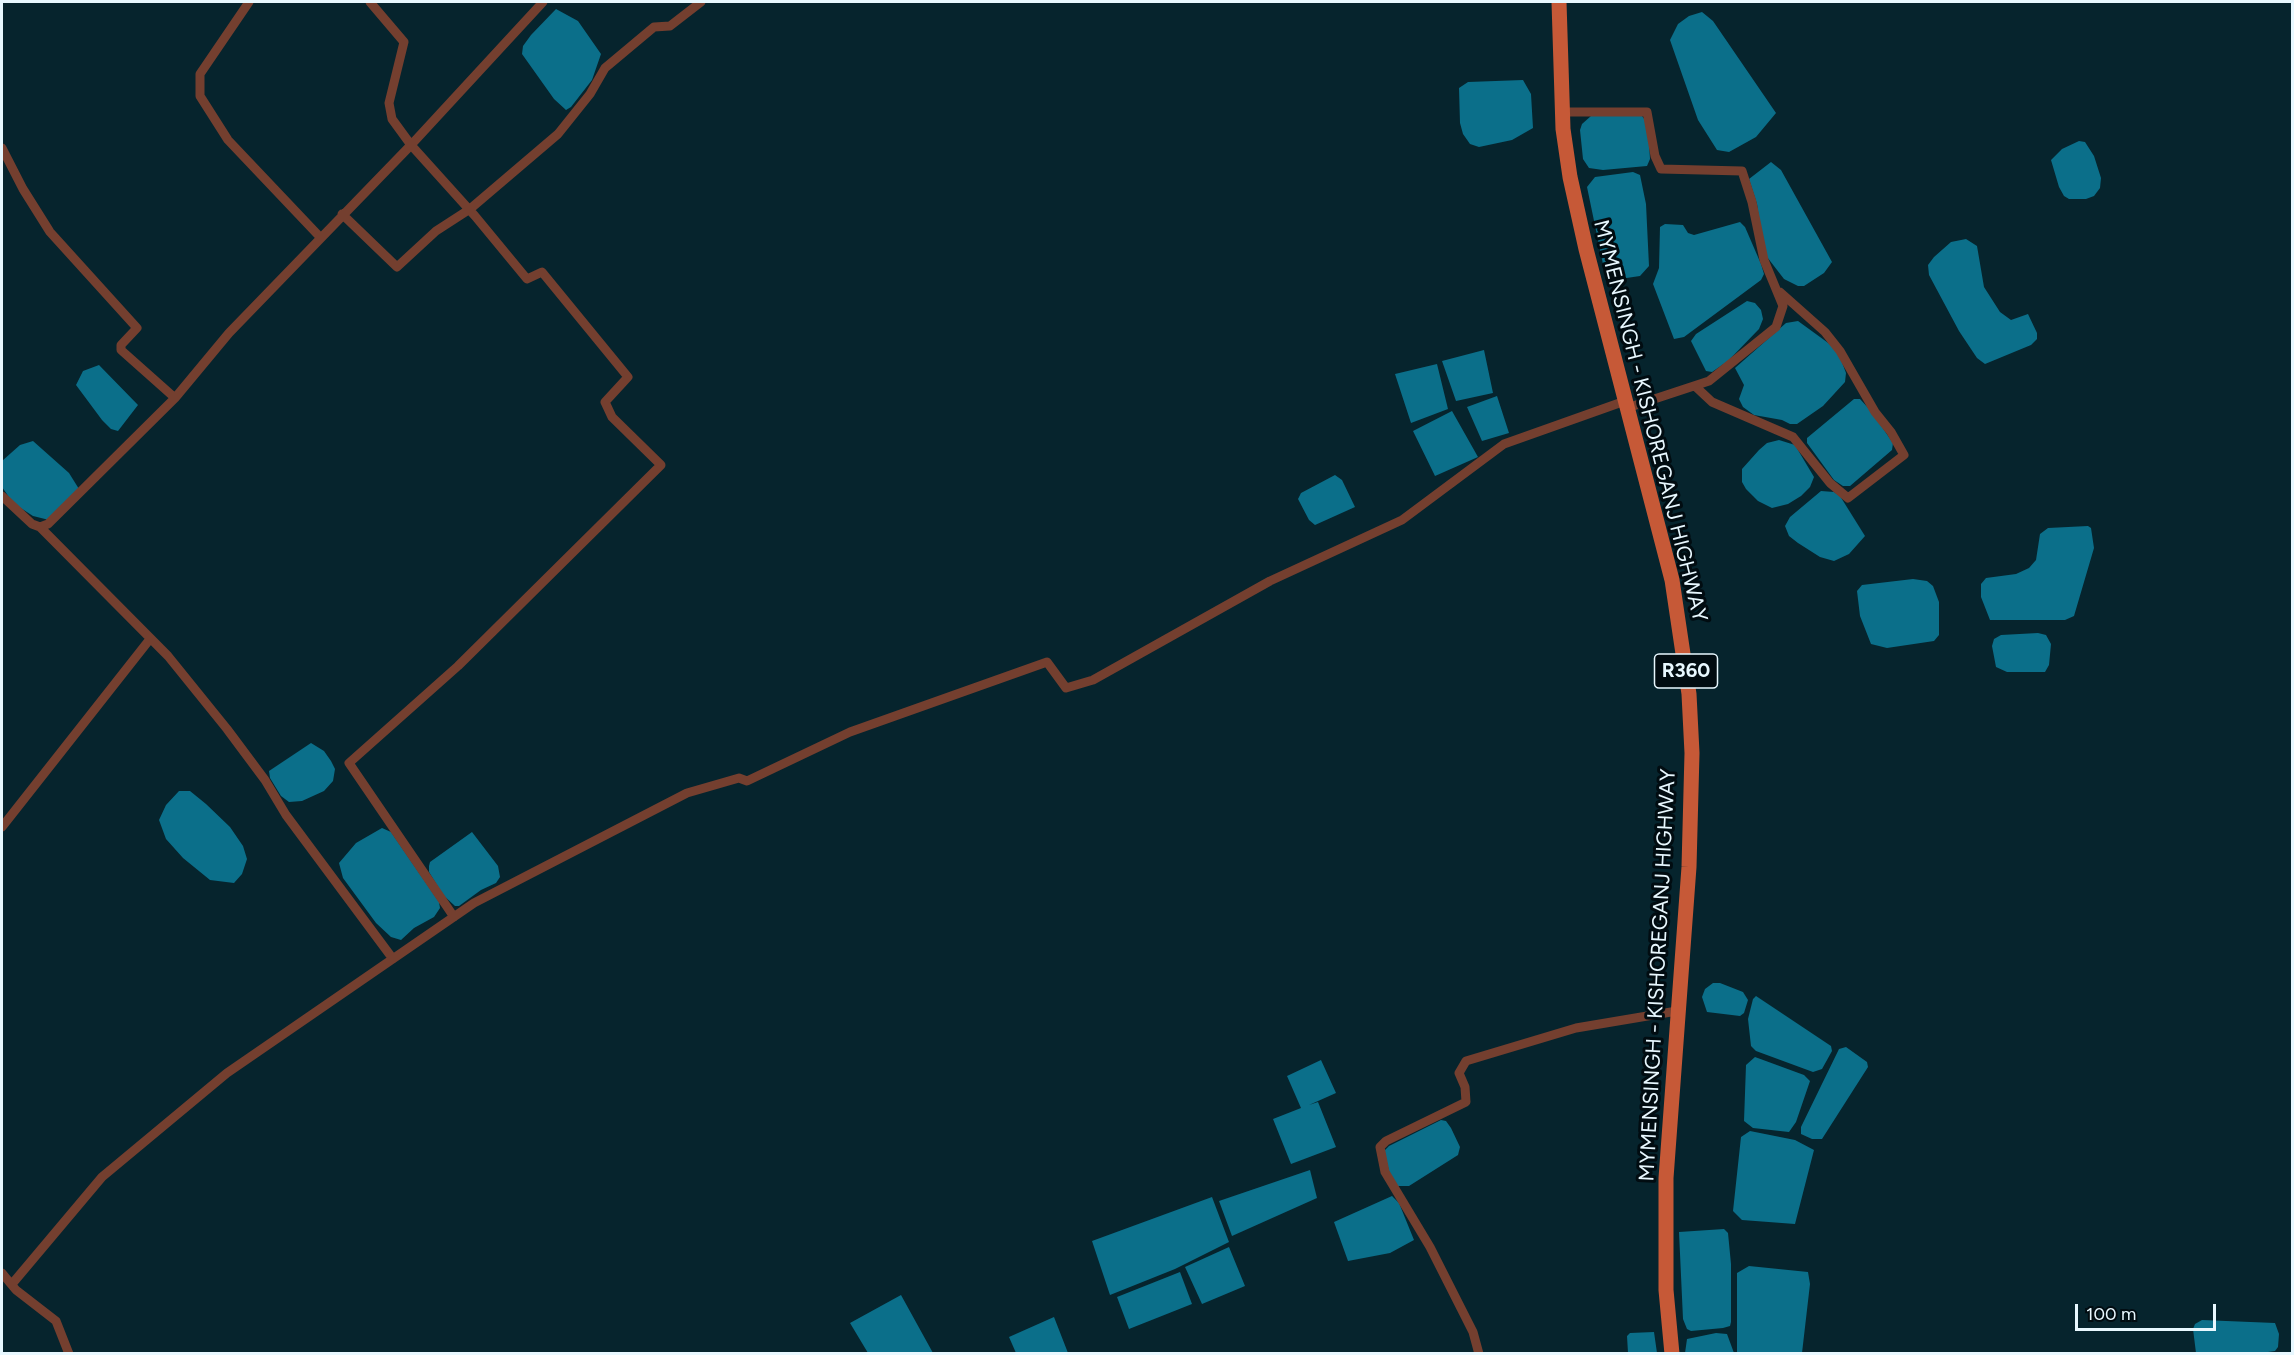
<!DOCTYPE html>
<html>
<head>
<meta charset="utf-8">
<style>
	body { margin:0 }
	#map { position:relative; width:2294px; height:1355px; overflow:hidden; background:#06242d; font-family:Figtree,sans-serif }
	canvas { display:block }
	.frame { position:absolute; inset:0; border:3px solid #e8f8ff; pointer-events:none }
	.scale { position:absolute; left:2075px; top:1304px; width:141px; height:27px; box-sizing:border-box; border:3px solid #e8f8ff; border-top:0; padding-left:8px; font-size:18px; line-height:21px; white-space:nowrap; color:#e8f8ff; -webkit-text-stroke:4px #010c11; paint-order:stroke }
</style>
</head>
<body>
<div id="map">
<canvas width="2294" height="1355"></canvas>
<div class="frame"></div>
<div class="scale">100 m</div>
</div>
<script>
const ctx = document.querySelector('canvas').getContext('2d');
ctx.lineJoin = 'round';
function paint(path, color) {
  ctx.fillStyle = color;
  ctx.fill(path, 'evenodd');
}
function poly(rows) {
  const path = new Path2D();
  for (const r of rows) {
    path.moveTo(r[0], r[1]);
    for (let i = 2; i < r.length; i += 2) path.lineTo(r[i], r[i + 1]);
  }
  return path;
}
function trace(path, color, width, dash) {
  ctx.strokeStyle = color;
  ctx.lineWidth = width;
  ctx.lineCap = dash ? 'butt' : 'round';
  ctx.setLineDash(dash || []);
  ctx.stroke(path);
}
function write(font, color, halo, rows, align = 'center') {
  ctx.font = font + ' Figtree,sans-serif';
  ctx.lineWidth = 6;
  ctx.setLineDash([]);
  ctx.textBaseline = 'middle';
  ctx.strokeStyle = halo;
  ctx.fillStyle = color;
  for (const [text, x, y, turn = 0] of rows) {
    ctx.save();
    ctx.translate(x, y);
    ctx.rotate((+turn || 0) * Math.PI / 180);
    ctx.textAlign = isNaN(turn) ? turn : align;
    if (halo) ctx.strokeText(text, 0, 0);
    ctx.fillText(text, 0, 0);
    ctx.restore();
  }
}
const water = poly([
	[556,9,578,21,601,54,592,80,571,107,566,110,554,99,522,54,523,46,531,35],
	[1702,12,1713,21,1776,113,1756,137,1729,152,1717,150,1698,120,1670,40,1678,24,1689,16],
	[1523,80,1531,94,1533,128,1512,140,1479,147,1470,144,1463,134,1460,123,1459,88,1468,82],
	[1591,116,1642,116,1645,120,1649,142,1650,159,1647,166,1603,170,1589,168,1583,159,1580,130,1582,124],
	[2079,141,2085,142,2094,156,2101,178,2100,188,2094,196,2086,199,2069,199,2064,196,2059,187,2051,160,2062,149],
	[1771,162,1781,170,1832,262,1824,273,1804,286,1798,286,1784,279,1767,257,1762,240,1757,204,1749,179],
	[1633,172,1640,175,1646,204,1649,266,1640,276,1613,280,1604,269,1587,187,1595,177],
	[1740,222,1745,227,1761,264,1764,274,1761,280,1684,337,1674,339,1653,284,1659,268,1660,227,1665,224,1683,225,1688,233,1694,235],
	[1966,239,1977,246,1984,287,2000,312,2011,320,2028,314,2037,333,2037,339,2031,345,1985,364,1977,358,1959,331,1929,275,1928,265,1934,257,1951,242],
	[1747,301,1755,303,1761,310,1763,319,1759,329,1728,361,1712,372,1706,371,1691,341,1696,334],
	[1798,321,1831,345,1840,357,1846,373,1845,382,1823,406,1797,424,1790,424,1782,420,1754,415,1743,407,1739,399,1744,385,1735,368,1786,323],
	[1484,350,1493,393,1456,401,1442,361],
	[1437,364,1448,409,1411,423,1395,374],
	[99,365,138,405,118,431,111,429,102,420,76,385,83,371],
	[1497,396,1509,433,1482,441,1467,407],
	[1854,399,1860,399,1871,411,1893,443,1892,450,1850,486,1843,486,1834,480,1807,443,1807,438],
	[1452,411,1478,457,1435,476,1413,431],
	[1779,440,1795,445,1814,477,1810,487,1801,496,1788,504,1772,508,1758,501,1746,489,1742,482,1742,469,1759,450,1767,443],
	[33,441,69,473,79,489,49,520,33,516,13,503,2,487,2,461,20,445],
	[1335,475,1342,480,1355,507,1315,525,1309,520,1298,499,1301,493],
	[1821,491,1834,492,1840,496,1865,536,1849,554,1834,561,1820,557,1798,543,1789,536,1785,526,1790,517],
	[2088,526,2091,528,2094,548,2074,616,2065,620,1990,620,1981,597,1981,584,1986,578,2016,574,2029,568,2036,560,2040,534,2048,528],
	[1913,579,1927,581,1933,586,1939,602,1939,635,1934,641,1887,648,1871,644,1860,616,1857,591,1862,585],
	[2038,633,2046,635,2051,644,2049,665,2045,672,2007,672,1996,667,1992,646,1994,639,2001,635],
	[311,743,324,751,331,761,335,769,333,781,324,791,302,801,289,802,281,796,270,778,269,771],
	[179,791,190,791,206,804,230,827,243,846,247,859,242,874,234,883,210,880,183,858,166,839,159,820,166,805],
	[382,828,391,832,439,902,440,908,434,917,414,928,401,940,391,937,376,923,343,878,339,863,356,843],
	[472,832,498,866,500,877,496,883,481,890,459,906,455,906,443,895,429,872,429,866,430,862],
	[1713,983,1720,983,1743,992,1748,1000,1744,1013,1740,1016,1707,1012,1702,997,1705,989],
	[1756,996,1831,1046,1832,1051,1822,1069,1813,1072,1756,1051,1751,1046,1748,1019,1753,999],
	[1846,1047,1867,1062,1868,1067,1822,1139,1812,1139,1801,1134,1801,1127,1839,1049],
	[1755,1057,1804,1075,1810,1081,1796,1122,1789,1132,1753,1128,1744,1121,1746,1065],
	[1321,1060,1336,1093,1309,1105,1318,1102,1336,1147,1291,1164,1273,1119,1301,1108,1287,1076],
	[1441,1120,1446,1121,1451,1128,1460,1147,1458,1155,1409,1186,1396,1186,1390,1175,1384,1151,1389,1146],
	[1750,1131,1795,1140,1814,1150,1795,1224,1742,1220,1733,1211,1741,1137],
	[1310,1170,1317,1198,1232,1236,1219,1201],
	[1392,1196,1399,1203,1414,1240,1390,1253,1348,1261,1334,1222],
	[1212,1197,1229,1242,1175,1269,1110,1295,1092,1241],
	[1724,1229,1728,1233,1731,1264,1731,1322,1730,1326,1723,1328,1691,1331,1687,1329,1683,1319,1679,1232],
	[1229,1247,1245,1286,1202,1304,1185,1267],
	[1749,1266,1808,1272,1810,1284,1802,1353,1737,1353,1737,1273],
	[1180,1272,1192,1304,1129,1329,1117,1297],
	[901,1295,933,1353,868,1353,850,1323],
	[1054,1317,1068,1353,1016,1353,1009,1337],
	[2202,1320,2275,1323,2279,1334,2278,1347,2275,1351,2261,1353,2196,1353,2193,1329,2195,1324],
	[1654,1332,1657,1353,1628,1353,1627,1336,1630,1333],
	[1716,1333,1727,1334,1734,1353,1685,1353,1687,1339]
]);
const minor = poly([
	[249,2,200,74,200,96,228,140,320,237],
	[370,2,404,42,389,103,392,119,411,145,475,216,527,279,542,272,628,377,605,402,612,417,661,465,458,666,349,763,454,917],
	[1562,112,1647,112,1655,156,1661,169,1742,171,1752,202,1764,260,1783,306,1776,327,1709,381,1627,408],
	[2,148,23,189,50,232,137,328,121,345,121,350,175,398],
	[342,214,397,267,436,231,470,209,558,134,590,94,605,68,654,27,670,26,701,2],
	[1696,387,1712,402,1793,437,1830,483,1848,498,1904,455,1891,432,1875,412,1840,351,1825,332,1780,292],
	[2,496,32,524,40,527,48,524,175,398,229,333,411,145,543,2],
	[40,527,168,656,227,729,265,780,286,815,393,959],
	[2,827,150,639],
	[2,1273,16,1290,56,1321,69,1354],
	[12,1284,102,1177,227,1073,474,903,687,793,739,778,747,781,850,732,1047,662,1066,688,1093,680,1270,581,1402,520,1504,444,1625,401],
	[1479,1354,1473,1332,1430,1247,1385,1172,1380,1147,1386,1141,1466,1102,1465,1087,1459,1073,1466,1061,1576,1028,1677,1011]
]);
const primary = poly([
	[1559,2,1563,129,1570,177,1586,249,1672,580,1689,694,1692,753,1689,867,1666,1178,1666,1290,1672,1354]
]);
const shields = [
	[1686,671,63]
];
const shieldNames = [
	["R360",1686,671]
];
const streetNames = [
	["MYMENSINGH - KISHOREGANJ HIGHWAY",1650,421,76],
	["MYMENSINGH - KISHOREGANJ HIGHWAY",1658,975,-87]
];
paint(water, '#0b6f8a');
trace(minor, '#743f2f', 9);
trace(primary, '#c65937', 15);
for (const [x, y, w] of shields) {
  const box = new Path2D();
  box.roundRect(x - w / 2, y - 17, w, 34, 4.5);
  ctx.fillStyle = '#010c11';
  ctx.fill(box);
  trace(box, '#e8f8ff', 1.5);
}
write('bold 20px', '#e8f8ff', null, shieldNames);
write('21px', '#e8f8ff', '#010c11', streetNames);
</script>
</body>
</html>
